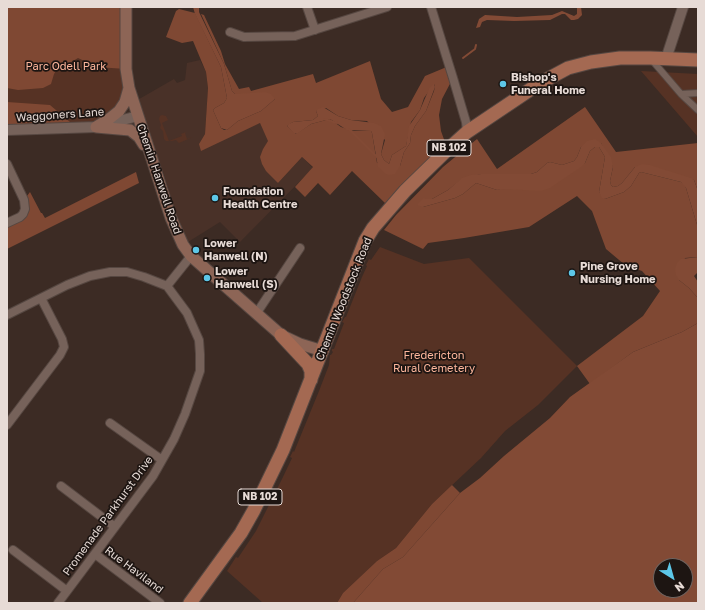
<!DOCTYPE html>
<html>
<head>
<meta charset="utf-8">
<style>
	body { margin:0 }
	#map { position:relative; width:705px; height:610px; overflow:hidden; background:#3c2b24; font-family:"Golos Text",sans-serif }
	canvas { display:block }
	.frame { position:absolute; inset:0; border:8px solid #e7dbd6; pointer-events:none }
	.north { position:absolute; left:653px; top:558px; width:40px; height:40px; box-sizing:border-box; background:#1d1512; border:1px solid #6e6460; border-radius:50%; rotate:143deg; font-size:11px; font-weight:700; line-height:16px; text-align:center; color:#e7dbd6 }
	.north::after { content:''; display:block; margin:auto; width:14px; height:18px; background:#5dc7e8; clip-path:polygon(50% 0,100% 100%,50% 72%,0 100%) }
</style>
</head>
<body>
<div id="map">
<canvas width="705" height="610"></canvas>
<div class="frame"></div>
<div class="north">N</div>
</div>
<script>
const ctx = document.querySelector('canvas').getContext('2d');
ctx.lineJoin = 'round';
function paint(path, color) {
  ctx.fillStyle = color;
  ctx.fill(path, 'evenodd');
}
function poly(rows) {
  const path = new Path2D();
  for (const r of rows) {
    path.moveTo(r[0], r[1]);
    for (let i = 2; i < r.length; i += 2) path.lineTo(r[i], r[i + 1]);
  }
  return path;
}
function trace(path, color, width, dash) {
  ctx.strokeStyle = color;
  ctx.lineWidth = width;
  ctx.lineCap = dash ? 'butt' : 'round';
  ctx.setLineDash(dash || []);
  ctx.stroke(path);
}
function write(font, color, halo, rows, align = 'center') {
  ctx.font = font + ' "Golos Text",sans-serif';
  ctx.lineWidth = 3.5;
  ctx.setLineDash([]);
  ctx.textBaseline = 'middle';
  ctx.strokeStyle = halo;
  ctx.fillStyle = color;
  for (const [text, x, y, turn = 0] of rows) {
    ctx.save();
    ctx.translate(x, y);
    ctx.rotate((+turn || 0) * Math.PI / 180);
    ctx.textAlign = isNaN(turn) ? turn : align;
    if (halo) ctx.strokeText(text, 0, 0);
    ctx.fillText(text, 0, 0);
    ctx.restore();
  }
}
const built = poly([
	[200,60,206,72,208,88,205,134,199,144,260,123,269,141,263,149,278,183,302,157,313,168,240,242,220,222,188,242,175,211,163,171,156,173,134,102,174,79,177,83,185,80,187,63]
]);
const green = poly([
	[7,7,126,7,125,102,96,127,7,130],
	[641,71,698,74,698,137],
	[162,115,166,116,168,120,162,123,169,141,182,136,181,134,186,132,185,133,187,139,193,137,179,143,176,140,172,141,166,141,164,139,163,131,160,128,161,125,159,119,160,116],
	[380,247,424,264,469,258,577,366,538,405,505,431,481,458,432,504,396,548,377,561,343,593,337,603,263,603,227,571,236,557,238,558,256,531,282,479,292,458,290,457,293,451,294,452,319,391,329,365,330,355,331,355,333,352,332,351,332,349,334,349,344,323,342,322,345,317,346,317,362,277,367,266,366,265,369,259,371,260]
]);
const forest = poly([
	[7,7,126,7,126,69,97,67,78,58,68,64,60,64,54,74,51,84,43,88,18,90,7,88],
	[179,9,195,13,221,67,227,98,224,103,215,108,213,110,221,128,224,130,227,130,238,121,261,111,275,99,235,94,232,91,224,64,201,14,204,15,221,51,225,64,239,89,249,87,251,91,313,74,316,83,370,61,381,99,392,112,408,107,425,76,449,66,453,78,442,99,439,115,441,131,446,145,386,204,352,171,330,195,318,183,305,197,295,187,313,167,302,157,278,183,266,171,262,164,260,157,263,149,268,141,260,123,201,151,199,144,205,134,208,88,206,72,193,41,182,43,166,37,176,11],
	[434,84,435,86,434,91,426,111,415,126,411,135,410,143,404,152,400,166,377,163,372,133,371,131,354,131,341,127,330,119,311,124,296,134,287,126,293,122,313,120,318,116,316,111,326,108,338,116,351,120,367,121,385,140,381,154,384,160,389,164,392,155,406,146,411,122,420,110,424,98],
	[7,102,50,105,70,122,70,128,7,130],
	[585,107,616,152,698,143,698,191,694,180,635,167,622,183,618,186,613,187,611,185,610,181,613,167,601,143,581,147,577,157,574,161,562,165,550,162,547,163,537,172,531,174,481,174,462,179,448,190,432,199,426,199,423,207,455,198,463,194,476,183,497,190,585,163,590,151,595,147,599,147,605,157,599,192,605,199,624,192,631,186,639,173,641,172,681,182,684,184,686,188,698,228,698,257,685,258,679,280,689,288,698,298,698,323,682,332,633,352,590,384,577,366,643,316,660,291,642,271,625,265,606,249,592,211,577,196,529,227,464,238,428,243,423,249,384,230,396,215,443,167,477,139,497,169],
	[136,172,139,183,7,249,7,223,20,217,24,200,30,192,41,213,42,213,45,218],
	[452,485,460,493,403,557,383,569,353,603,337,603,343,593,377,561,396,548,432,504]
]);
const water = poly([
	[193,7,199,7,199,12,224,64,232,91,235,94,265,92,271,94,275,99,261,111,238,121,227,130,221,128,213,110,215,108,224,103,227,98,221,67,195,14],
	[577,7,581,7,582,15,578,19,574,20,571,20,565,14,562,14,550,20,514,21,487,20,482,22,480,27,476,28,479,19,485,15,517,17,552,15,562,11,574,16,577,14],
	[434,83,435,87,426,111,415,126,411,135,410,143,404,152,400,166,395,174,389,175,386,174,378,167,372,133,371,131,347,130,330,119,311,124,297,134,294,133,287,126,289,124,293,122,313,120,318,116,316,111,318,109,323,107,338,116,351,120,374,123,381,126,385,134,381,154,384,160,389,164,392,155,406,146,409,126,420,110,429,89],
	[595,139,601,143,611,157,613,167,610,181,611,185,613,187,618,186,622,183,635,167,642,164,650,165,691,178,694,180,698,191,698,228,686,188,681,182,641,172,639,173,631,186,624,192,605,199,602,198,599,192,605,157,599,147,595,147,590,151,585,163,581,167,550,188,541,191,504,189,497,190,476,183,463,194,455,198,423,207,417,205,423,198,426,199,432,199,448,190,462,178,471,175,481,174,531,174,537,172,547,163,550,162,562,165,574,161,577,157,581,147,587,141],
	[698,257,698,272,694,276,698,282,698,298,689,288,679,280,676,275,675,269,677,263,681,259],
	[698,323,698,603,353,603,383,569,403,557,460,493,480,478,504,456,550,418,570,397,633,352,682,332],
	[661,566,685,566,685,590,661,590]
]);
const stream = poly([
	[463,58,475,49,476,45],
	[324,119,337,123],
	[349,129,377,157]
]);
const pedestrian = poly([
	[651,59,681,94],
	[698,93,681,94,698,110]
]);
const minor = poly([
	[307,7,315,30],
	[431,7,453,78,466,122,467,132],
	[230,32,244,37,295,36,387,7],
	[7,164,24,200,25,209,23,214,20,217,7,223],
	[167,286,191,256],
	[256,314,300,248],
	[7,315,67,285,90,276,110,272,127,272,144,277,167,286,187,313,199,340,200,354,200,371,185,414,174,439,153,476,58,603],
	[110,423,162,460],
	[7,425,60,355,64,347,62,339,41,298],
	[61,486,115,527],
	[13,550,67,591],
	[95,554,160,603]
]);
const tertiary = poly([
	[666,59,683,7],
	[7,130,96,127,138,116]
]);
const secondary = poly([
	[126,7,126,69,129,88,171,218,183,245,191,256,281,335,300,344,323,351],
	[96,127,130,130,139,137,144,145],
	[96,127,109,119,119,111,125,102,129,88]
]);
const primary = poly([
	[281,335,308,364,311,371,311,380],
	[190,603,241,533,254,510,283,450,365,241,373,228,405,191,447,150,467,132,540,83,568,68,591,62,620,58,650,58,698,60]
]);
const markers = [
	[503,84,4,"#5dc7e8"],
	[215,198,4,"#5dc7e8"],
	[196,250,4,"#5dc7e8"],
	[572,273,4,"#5dc7e8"],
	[207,278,4,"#5dc7e8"]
];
const shields = [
	[449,148,44],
	[260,497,44]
];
const shieldNames = [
	["NB 102",449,148],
	["NB 102",260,497]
];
const parkNames = [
	["Parc Odell Park",66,67],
	["Fredericton",434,356],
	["Rural Cemetery",434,369]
];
const poiNames = [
	["Bishop's",511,78],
	["Funeral Home",511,91],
	["Foundation",223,192],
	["Health Centre",223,205],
	["Lower",204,244],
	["Hanwell (N)",204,257],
	["Pine Grove",580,267],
	["Nursing Home",580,280],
	["Lower",215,272],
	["Hanwell (S)",215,285]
];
const streetNames = [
	["Waggoners Lane",60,115,-4],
	["Chemin Hanwell Road",159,179,71],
	["Chemin Woodstock Road",344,299,-68],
	["Promenade Parkhurst Drive",108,516,-54],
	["Rue Haviland",134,570,37]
];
paint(built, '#493128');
paint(green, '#563224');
paint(forest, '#7f4833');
paint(water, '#824a35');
trace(stream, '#824a35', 2);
trace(pedestrian, '#564741', 8);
trace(minor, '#564741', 10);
trace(tertiary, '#564741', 12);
trace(secondary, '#564741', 13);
trace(primary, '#564741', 15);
trace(pedestrian, '#76625a', 6);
trace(minor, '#76625a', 8);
trace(tertiary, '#76625a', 10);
trace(secondary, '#8d6556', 11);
trace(primary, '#a46952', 13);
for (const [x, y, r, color] of markers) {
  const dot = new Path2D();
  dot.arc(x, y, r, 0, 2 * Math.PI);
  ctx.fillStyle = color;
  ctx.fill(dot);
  trace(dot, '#1d1512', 1.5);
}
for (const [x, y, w] of shields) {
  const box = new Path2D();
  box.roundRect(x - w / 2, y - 8, w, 16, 3);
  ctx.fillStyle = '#1d1512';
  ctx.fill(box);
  trace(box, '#e7dbd6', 1);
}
write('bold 10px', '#e7dbd6', null, shieldNames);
write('11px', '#fdb69c', '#1d1512', parkNames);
write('bold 11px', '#e7dbd6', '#1d1512', poiNames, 'left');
write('11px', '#e7dbd6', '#1d1512', streetNames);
</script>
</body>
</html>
